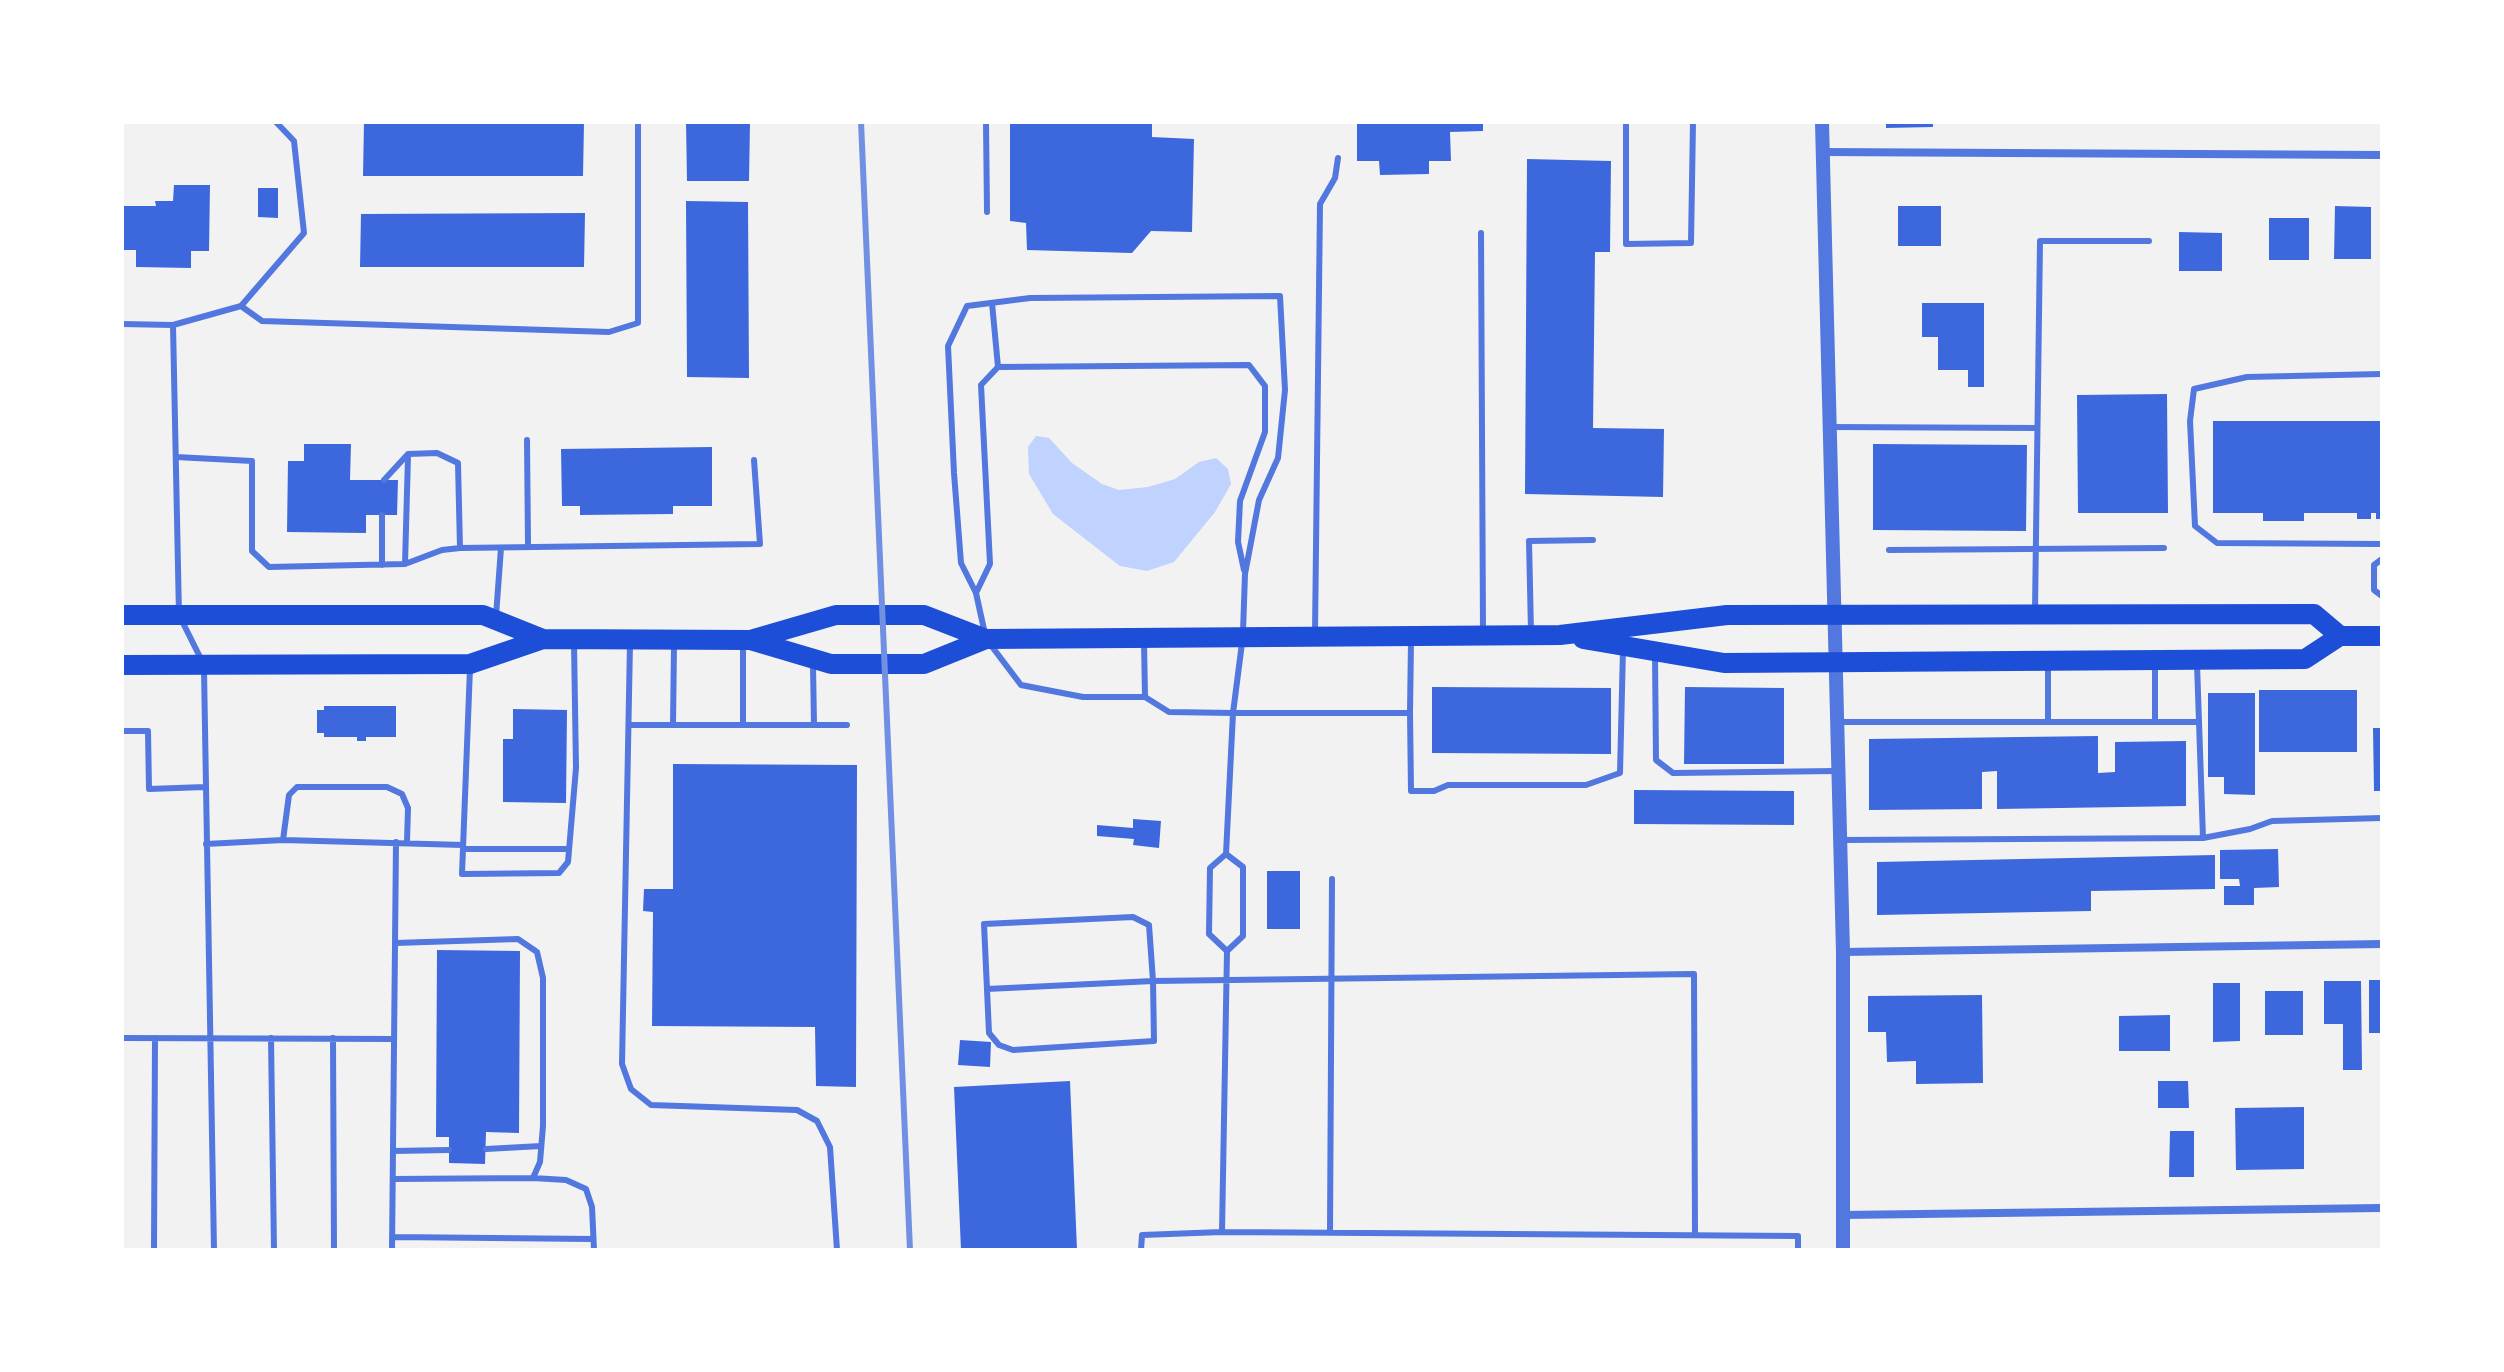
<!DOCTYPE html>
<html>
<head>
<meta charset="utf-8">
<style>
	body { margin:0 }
	#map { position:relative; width:2504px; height:1372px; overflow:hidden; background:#f2f2f2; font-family:Figtree,sans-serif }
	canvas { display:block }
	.frame { position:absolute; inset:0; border:124px solid #fff; pointer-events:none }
</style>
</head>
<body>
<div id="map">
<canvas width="2504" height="1372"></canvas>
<div class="frame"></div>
</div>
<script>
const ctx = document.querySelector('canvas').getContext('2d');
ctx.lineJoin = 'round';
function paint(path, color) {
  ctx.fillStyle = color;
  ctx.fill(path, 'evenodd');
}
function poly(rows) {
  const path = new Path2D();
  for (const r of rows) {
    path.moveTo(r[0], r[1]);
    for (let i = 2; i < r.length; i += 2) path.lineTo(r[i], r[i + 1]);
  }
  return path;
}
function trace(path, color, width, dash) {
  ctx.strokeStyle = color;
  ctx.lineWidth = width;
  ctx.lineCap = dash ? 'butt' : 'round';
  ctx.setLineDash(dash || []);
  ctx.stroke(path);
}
const water = poly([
	[1036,436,1049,438,1072,463,1102,484,1119,490,1148,487,1175,479,1199,462,1216,458,1228,469,1231,484,1215,512,1174,562,1147,571,1120,566,1053,514,1029,474,1028,447]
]);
const building = poly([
	[364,122,584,122,583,176,363,176],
	[686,122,750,122,749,181,687,181],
	[1010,122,1152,122,1152,137,1194,139,1192,232,1151,231,1132,253,1027,250,1026,223,1010,221],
	[1357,122,1483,122,1483,131,1450,132,1451,161,1429,161,1429,174,1380,175,1379,161,1357,161],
	[1886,122,1933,122,1933,127,1886,128],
	[1527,159,1611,161,1610,252,1595,252,1593,428,1664,429,1663,497,1525,494],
	[174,185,210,185,209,251,191,251,191,268,136,267,136,250,122,250,122,206,156,206,155,201,173,201],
	[258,188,278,188,278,218,258,217],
	[686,201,748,202,749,378,687,377],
	[1898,206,1941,206,1941,246,1898,246],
	[2335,206,2371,207,2371,259,2334,259],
	[585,213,584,267,360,267,361,214],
	[2269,218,2309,218,2309,260,2269,260],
	[2179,232,2222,233,2222,271,2179,271],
	[1922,303,1984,303,1984,387,1968,387,1968,370,1938,370,1938,337,1922,337],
	[2167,394,2168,513,2078,513,2077,395],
	[2213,421,2382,421,2382,519,2376,519,2376,513,2371,513,2371,519,2357,519,2357,513,2304,513,2304,521,2263,521,2263,513,2213,513],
	[304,444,351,444,350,480,398,480,397,515,366,515,366,533,287,532,288,461,304,461],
	[1873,444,2027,445,2026,531,1873,530],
	[712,447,712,506,673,506,673,514,580,515,580,506,562,506,561,449],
	[1432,687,1611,688,1611,754,1432,753],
	[1685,687,1784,688,1784,764,1684,764],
	[2259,690,2357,690,2357,752,2259,752],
	[2208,693,2255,693,2255,795,2224,794,2224,777,2208,777],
	[324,706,396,706,396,737,366,737,366,741,357,741,357,737,324,737,324,733,317,733,317,710,324,710],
	[513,709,567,710,566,803,503,802,503,739,513,739],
	[2373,728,2382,728,2382,791,2374,791],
	[2098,736,2098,773,2115,772,2115,742,2186,741,2186,806,1997,809,1997,771,1982,772,1982,809,1869,810,1869,739],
	[673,764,857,765,856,1087,816,1086,815,1027,652,1026,653,912,643,911,644,889,673,889],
	[1634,790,1794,791,1794,825,1634,824],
	[1133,819,1161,821,1159,848,1133,845,1134,839,1097,836,1097,825,1133,828],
	[2278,849,2279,887,2254,888,2254,905,2224,905,2224,886,2240,886,2239,879,2220,879,2220,850],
	[2215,855,2215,889,2091,891,2091,911,1877,915,1877,862],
	[1267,871,1300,871,1300,929,1267,929],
	[437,950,520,951,519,1133,486,1132,485,1164,449,1163,449,1137,436,1137],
	[2369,980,2382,980,2382,1033,2369,1033],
	[2324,981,2361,981,2362,1070,2343,1070,2343,1024,2324,1024],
	[2213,983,2240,983,2240,1041,2213,1042],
	[2265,991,2303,991,2303,1035,2265,1035],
	[1982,995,1983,1083,1916,1084,1916,1061,1887,1062,1886,1032,1868,1032,1868,996],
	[2170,1015,2170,1051,2119,1051,2119,1016],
	[960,1040,991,1042,990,1067,958,1065],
	[1070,1081,1077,1250,961,1250,954,1087],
	[2158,1081,2188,1081,2189,1108,2158,1108],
	[2304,1107,2304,1169,2236,1170,2235,1108],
	[2170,1131,2194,1131,2194,1177,2169,1177]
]);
const service = poly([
	[986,122,987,212],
	[1626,122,1626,244,1691,243,1693,122],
	[1481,233,1483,632],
	[992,303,998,367],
	[241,306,262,321,609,332,638,323,638,122],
	[122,324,173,325],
	[2382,374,2247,377,2194,389,2190,421,2195,526,2217,543,2382,544],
	[1829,427,2037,428],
	[527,440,528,545],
	[176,457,252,461,252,551,269,567,405,564,442,550,460,548,760,544,754,460],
	[384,480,408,454,437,453,458,463,460,548],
	[382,515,382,565],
	[1889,550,2164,548],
	[2382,559,2374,565,2374,590,2382,596],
	[405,564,408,456],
	[976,593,990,564,981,385,998,367,1249,365,1265,386,1265,432,1240,501,1238,542,1244,570],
	[2035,610,2040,241,2149,241],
	[496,616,501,548],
	[1531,632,1529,541,1593,540],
	[1315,633,1320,204,1335,178,1338,158],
	[985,634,976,593,961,563,954,473,948,346,967,306,1030,298,1280,296,1285,390,1278,458,1259,500,1245,574,1243,632],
	[630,643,622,1064,631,1089,651,1105,797,1110,817,1121,830,1147,837,1250],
	[990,644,1021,685,1083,697,1145,697,1144,641],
	[743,645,743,725],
	[1655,655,1656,760,1673,773,1836,771],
	[201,659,179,615,173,325,241,306,304,233,294,141,276,122],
	[2155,664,2155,722],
	[813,665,814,725],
	[470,668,462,874,559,873,568,862,576,768,574,643],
	[204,670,214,1250],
	[1145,697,1169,712,1233,713,1242,643],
	[1410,713,1411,791,1434,791,1448,785,1586,785,1620,773,1623,649],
	[1837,722,2199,722,2197,664],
	[2048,722,2048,664],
	[2199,722,2203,838],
	[629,725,847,725],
	[673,725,674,645],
	[122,731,148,731,149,789,205,787],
	[283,840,289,795,297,787,387,787,402,794,408,808,407,842],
	[1840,840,2203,838,2250,829,2272,821,2382,818],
	[206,844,283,840,463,845],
	[463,849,569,849],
	[1226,854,1243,867,1243,936,1227,951,1222,1232,1798,1236,1798,1250],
	[1227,951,1209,934,1210,868,1226,854,1233,713,1410,713,1411,640],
	[987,989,1153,981,1154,1041,1013,1050,999,1045,989,1033,984,924,1133,917,1149,925,1153,981,1694,974,1695,1235],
	[122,1038,394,1039],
	[271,1038,274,1250],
	[333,1038,334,1250],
	[486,1149,541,1146],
	[393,1151,449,1150],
	[533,1178,566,1180,586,1189,592,1207,594,1250],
	[393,1179,533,1178,540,1162,543,1126,543,978,537,952,518,939,395,943],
	[1330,1232,1332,879],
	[392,1237,593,1239],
	[154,1250,155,1038],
	[392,1250,396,842],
	[1141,1250,1142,1235,1222,1232]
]);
const minor = poly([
	[1822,152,2382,155],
	[1843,952,2382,944],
	[1843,1215,2382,1208]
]);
const tertiary = poly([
	[1822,122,1843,952,1843,1250]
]);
const primary = poly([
	[122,615,483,615,543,639],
	[1583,639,1724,663,2305,659,2340,636,2382,636],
	[750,640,831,664,924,664,986,639],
	[122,665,470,664,543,639,750,640,836,615,924,615,986,639,1560,635,1727,615,2314,614,2340,636]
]);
const rail = poly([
	[861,122,910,1250]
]);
paint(water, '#bfd3fe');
paint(building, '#3d67dc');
trace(service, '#5277de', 6);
trace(minor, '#5277de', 8);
trace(tertiary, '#5277de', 14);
trace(primary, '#1d4ed8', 20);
trace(rail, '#7290e2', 6);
</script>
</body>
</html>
